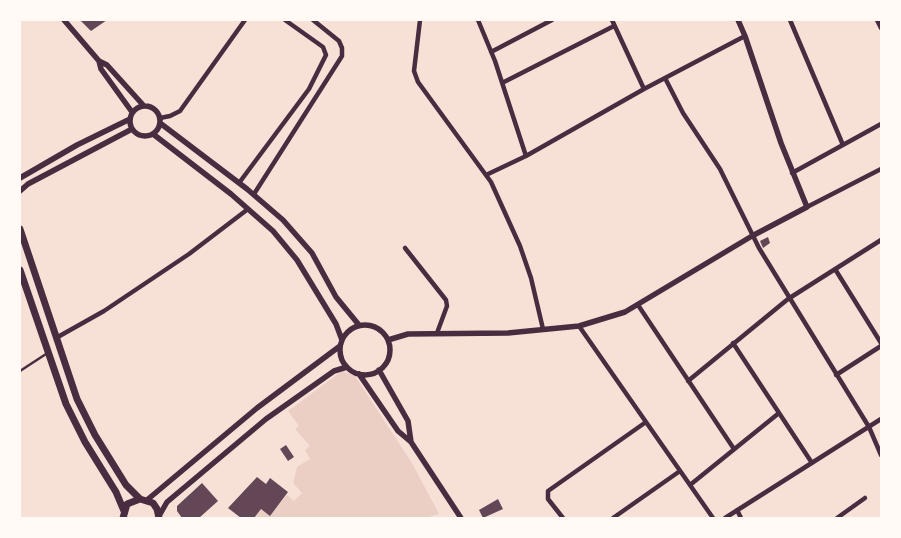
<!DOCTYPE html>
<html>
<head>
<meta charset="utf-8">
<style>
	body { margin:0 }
	#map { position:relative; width:901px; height:538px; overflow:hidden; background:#f7e1d7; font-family:"DM Sans",sans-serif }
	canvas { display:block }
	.frame { position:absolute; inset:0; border:21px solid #fffaf5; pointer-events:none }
</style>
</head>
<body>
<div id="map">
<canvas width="901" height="538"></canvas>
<div class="frame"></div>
</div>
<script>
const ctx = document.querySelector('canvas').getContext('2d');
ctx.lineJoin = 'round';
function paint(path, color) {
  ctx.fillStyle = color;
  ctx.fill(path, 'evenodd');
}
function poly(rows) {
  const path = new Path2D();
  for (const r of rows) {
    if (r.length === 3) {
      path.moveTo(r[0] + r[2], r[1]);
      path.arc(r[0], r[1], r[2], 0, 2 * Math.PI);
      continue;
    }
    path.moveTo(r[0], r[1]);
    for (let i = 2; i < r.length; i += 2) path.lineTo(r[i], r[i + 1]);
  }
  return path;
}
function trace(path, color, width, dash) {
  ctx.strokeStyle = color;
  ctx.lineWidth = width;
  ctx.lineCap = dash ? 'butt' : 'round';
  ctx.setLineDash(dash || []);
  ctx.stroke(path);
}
const green = poly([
	[342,371,355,376,412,463,439,514,424,518,254,518,261,509,270,515,287,495,294,501,302,493,293,483,297,467,310,459,305,450,310,446,295,429,299,426,288,411]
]);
const building = poly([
	[80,20,107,20,91,31],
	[768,237,770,243,763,248,760,241],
	[286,445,294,457,288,461,280,449],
	[257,477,266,484,270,478,288,492,270,516,261,509,254,518,241,518,228,508],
	[202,483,218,501,199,518,182,518,177,511,177,506],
	[498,499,503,509,483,518,479,510]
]);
const service = poly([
	[20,371,46,354]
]);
const minor = poly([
	[420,20,414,71,418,82,491,182,520,246,531,278,543,329],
	[478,20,495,61,526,156],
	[612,20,644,89],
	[790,20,843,145],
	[877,20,881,28],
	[491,52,552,20],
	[665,78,683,113,720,169,759,248,869,427,881,455],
	[502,83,614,26],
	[160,118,170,116,180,111,245,20],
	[792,173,881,124],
	[486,175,526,156,644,89,745,36],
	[239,183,309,89,326,55,323,47,285,20],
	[254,194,342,56,342,48,339,41,313,20],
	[807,207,881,169],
	[405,248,446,300,447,306,437,333],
	[835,269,881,343],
	[638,305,734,449],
	[579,326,713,518],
	[56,338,104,311,189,254,248,209],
	[733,343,812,463],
	[836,375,881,346],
	[688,381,788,299,881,240],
	[690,485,779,413],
	[737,510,741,518],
	[563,518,548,499,548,491,646,422],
	[613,518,680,471],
	[725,518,881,419],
	[837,518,865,498]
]);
const tertiary = poly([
	[64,20,99,61,107,65,144,106],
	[99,61,101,69,132,112],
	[145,121,15],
	[160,123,247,189,283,220,312,253,336,297,359,325],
	[153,134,231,194,273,231,297,260,336,324,342,340],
	[20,178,77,145,130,119],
	[20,191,28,184,132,129],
	[365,350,25],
	[388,340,408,334,508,333,579,326,625,312,752,236,807,207,781,143,745,36,738,20],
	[379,370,408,421,411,442],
	[359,374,398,431,411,442,461,518],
	[147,500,257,408,340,346],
	[159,516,167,502,266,419,334,371,347,367]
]);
const primary = poly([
	[20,229,77,399,95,435,126,485,140,499],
	[20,270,66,404,85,442,116,492,124,511],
	[123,518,127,504,140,499,153,503,157,509,159,518]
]);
paint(green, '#ebcfc5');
paint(building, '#644757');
trace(service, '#4a2c40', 2.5);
trace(minor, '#4a2c40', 4.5);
trace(tertiary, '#4a2c40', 5.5);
trace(primary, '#4a2c40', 7);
</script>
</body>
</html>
